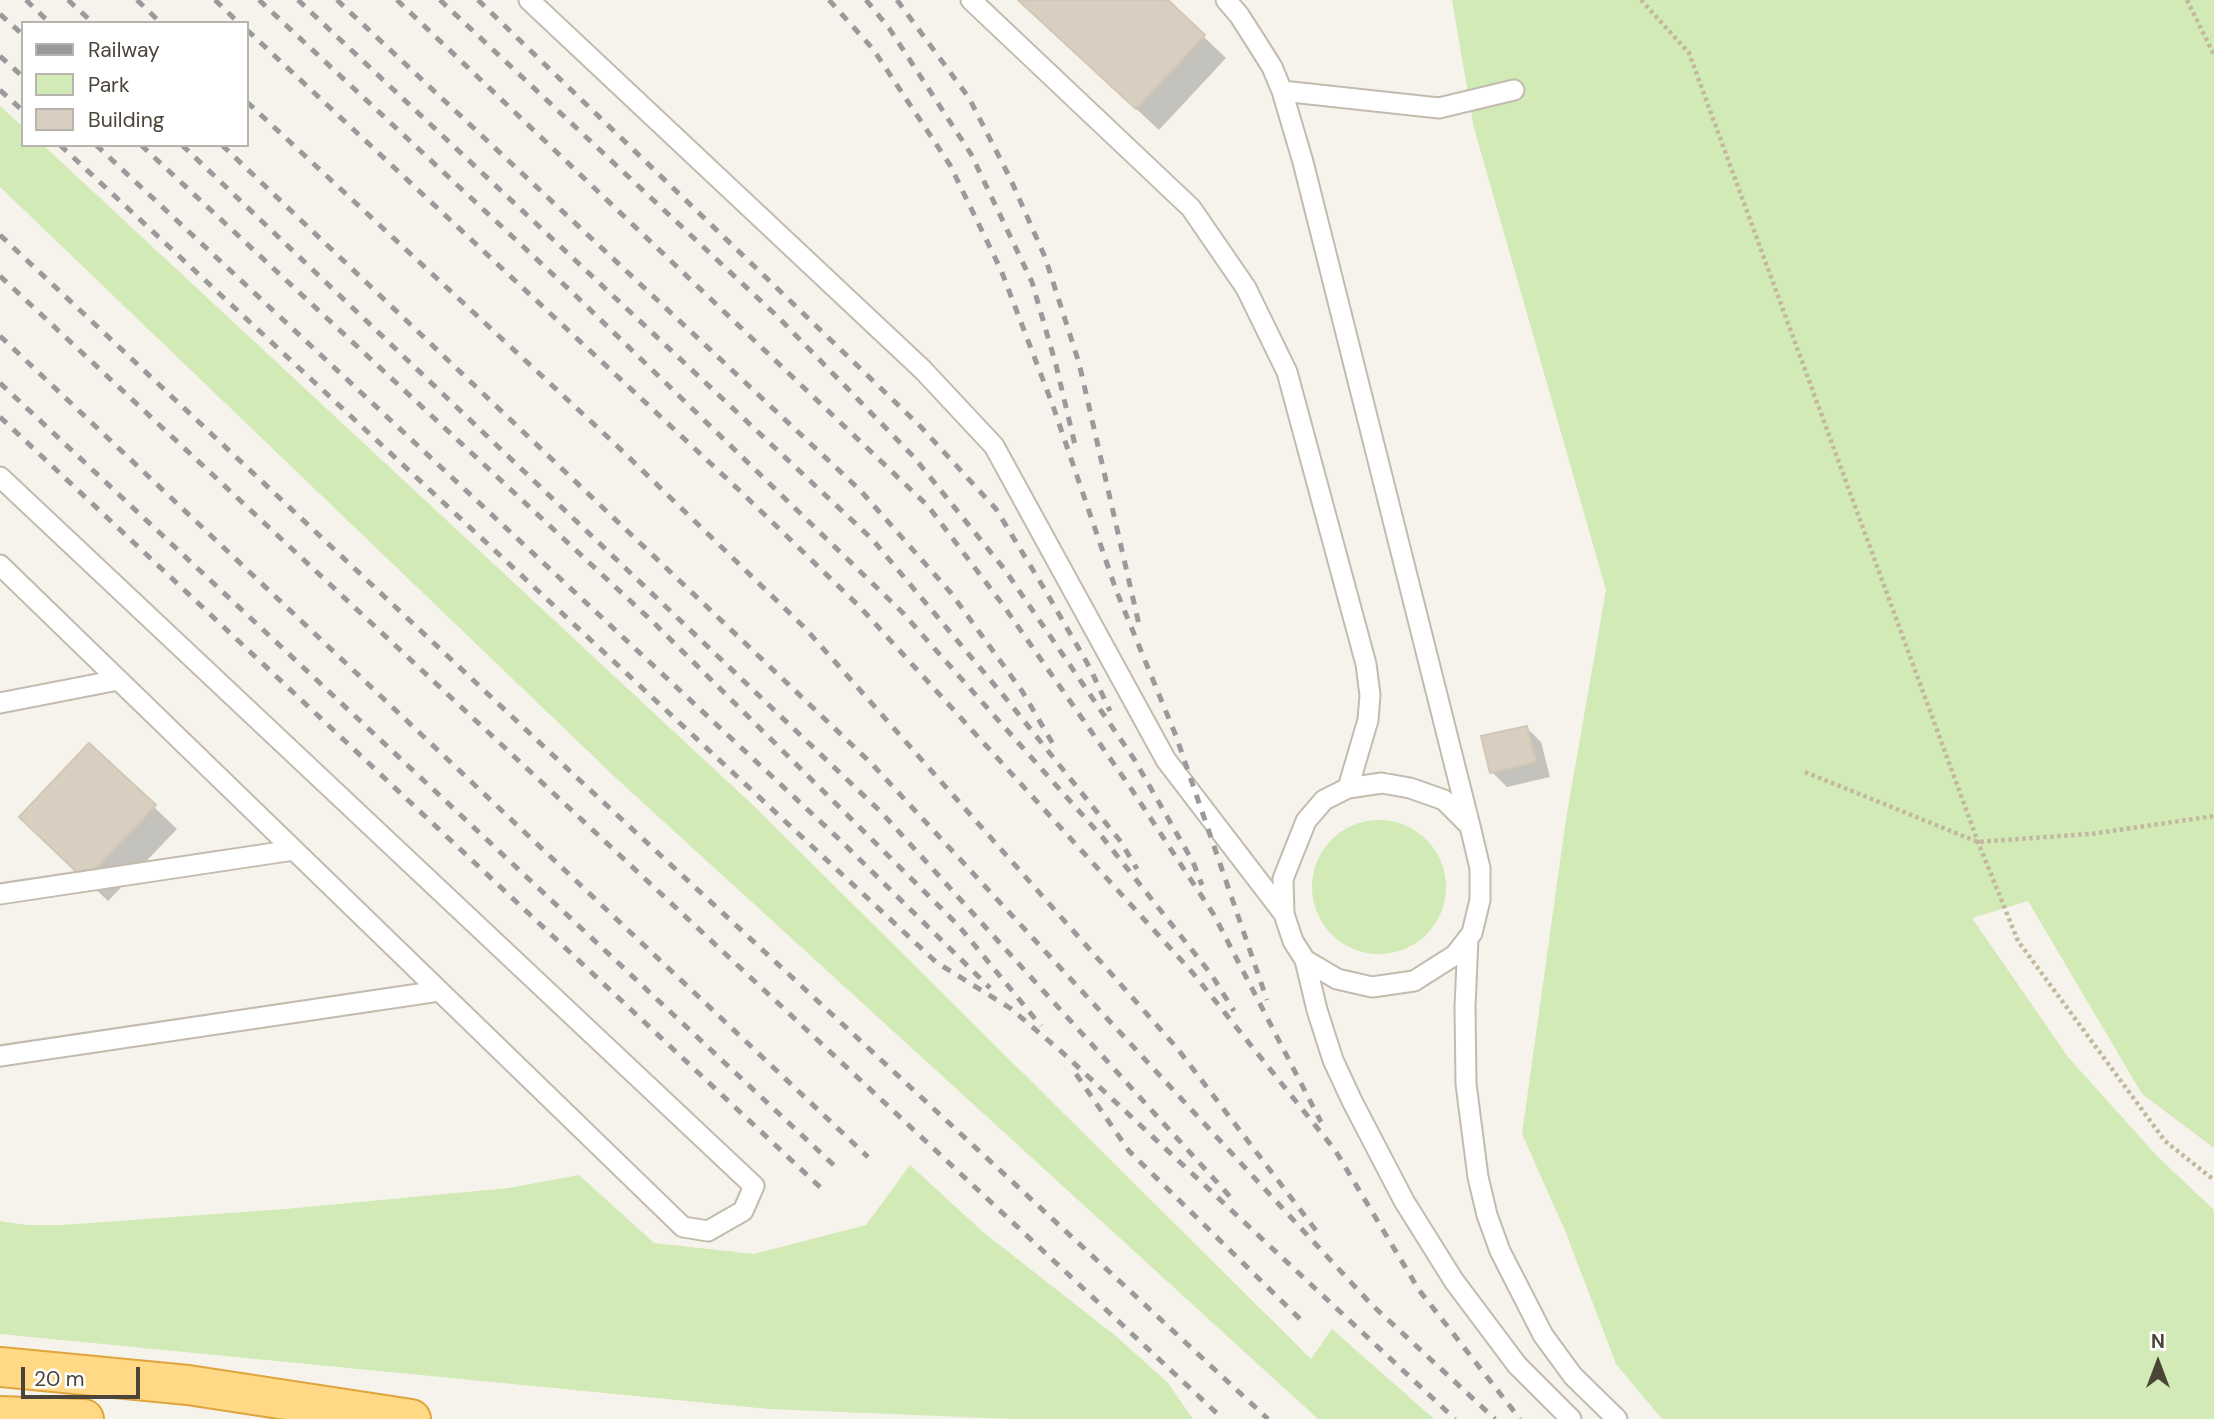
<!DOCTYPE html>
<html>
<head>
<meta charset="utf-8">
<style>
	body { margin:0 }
	#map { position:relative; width:2214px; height:1419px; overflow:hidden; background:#f6f3ec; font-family:"DM Sans",sans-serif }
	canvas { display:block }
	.legend { position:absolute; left:21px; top:21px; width:228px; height:126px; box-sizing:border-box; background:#fff; border:2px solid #b7b4b0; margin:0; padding:9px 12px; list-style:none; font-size:21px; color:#4b4439 }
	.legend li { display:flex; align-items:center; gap:14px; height:35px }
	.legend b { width:35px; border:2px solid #b7b4b0 }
	.north { position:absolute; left:2123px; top:1328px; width:70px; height:70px; -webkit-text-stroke:5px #fff; paint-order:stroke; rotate:0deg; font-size:19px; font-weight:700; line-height:28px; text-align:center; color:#4b4439 }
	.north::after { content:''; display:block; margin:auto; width:24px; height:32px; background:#4b4439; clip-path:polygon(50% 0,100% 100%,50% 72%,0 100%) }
	.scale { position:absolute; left:21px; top:1367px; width:119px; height:32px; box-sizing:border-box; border:4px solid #4b4439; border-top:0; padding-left:9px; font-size:21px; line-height:24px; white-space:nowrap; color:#4b4439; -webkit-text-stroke:5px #fff; paint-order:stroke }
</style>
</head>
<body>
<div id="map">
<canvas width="2214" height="1419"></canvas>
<ul class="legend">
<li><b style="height:9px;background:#9a9a9a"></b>Railway</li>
<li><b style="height:19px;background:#d2eab5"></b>Park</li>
<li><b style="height:19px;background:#d8cfc1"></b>Building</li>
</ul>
<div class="north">N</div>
<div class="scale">20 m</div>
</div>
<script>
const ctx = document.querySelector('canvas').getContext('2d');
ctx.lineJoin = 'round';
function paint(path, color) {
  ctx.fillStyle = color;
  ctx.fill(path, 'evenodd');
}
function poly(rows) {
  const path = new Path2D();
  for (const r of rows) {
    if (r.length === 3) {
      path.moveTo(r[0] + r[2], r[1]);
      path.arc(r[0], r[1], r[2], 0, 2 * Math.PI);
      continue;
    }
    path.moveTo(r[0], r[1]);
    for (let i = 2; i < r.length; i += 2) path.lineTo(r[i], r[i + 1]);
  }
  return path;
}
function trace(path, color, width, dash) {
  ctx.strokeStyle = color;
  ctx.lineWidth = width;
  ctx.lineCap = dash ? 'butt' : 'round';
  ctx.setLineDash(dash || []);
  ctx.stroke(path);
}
const green = poly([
	[1452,0,2214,0,2214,1148,2142,1094,2028,901,1972,918,2068,1057,2158,1157,2214,1210,2214,1419,1662,1419,1616,1364,1566,1233,1522,1134,1566,819,1606,590,1474,128],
	[0,106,23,127,23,145,43,145,755,807,1311,1359,1332,1329,1434,1419,1318,1419,617,779,0,187],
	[1379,887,67],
	[910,1165,983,1232,1117,1337,1168,1383,1193,1419,1013,1419,769,1409,0,1334,0,1221,27,1225,62,1225,285,1209,509,1188,579,1175,654,1243,754,1254,866,1225]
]);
const shadow = poly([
	[1019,0,1165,0,1226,58,1159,130],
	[1527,728,1541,742,1550,777,1507,787,1492,772],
	[89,745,177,829,108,901,43,838]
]);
const building = poly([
	[1018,0,1168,0,1205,35,1136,109,1018,0],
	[1527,726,1536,762,1490,773,1481,736,1527,726],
	[89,743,156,805,85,880,19,817,89,743]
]);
const path = poly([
	[1641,0,1689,53,1978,842,2018,941,2165,1141,2214,1180],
	[2187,0,2214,55],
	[1805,772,1978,842,2090,834,2214,816]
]);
const service = poly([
	[529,0,923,370,994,446,1166,760,1284,914],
	[971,0,1191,208,1246,288,1287,372,1366,664,1370,695,1368,720,1348,788],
	[1226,0,1239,15,1255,40,1272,67,1282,91,1303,162,1470,826],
	[1282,91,1439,108,1514,90],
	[0,477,754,1186,743,1211,708,1231,683,1227,0,565],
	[0,703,118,680],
	[1382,783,1410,788,1444,800,1470,826,1480,868,1480,900,1472,933,1455,955,1414,981,1372,987,1337,979,1305,960,1293,941,1284,914,1283,879,1306,821,1324,800,1348,788,1382,783],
	[0,894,294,850],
	[1468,938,1465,1007,1466,1084,1478,1177,1487,1215,1500,1251,1543,1335,1573,1376,1617,1419],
	[1305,960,1317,1010,1333,1060,1352,1101,1404,1201,1454,1281,1517,1365,1571,1419],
	[0,1056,439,991]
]);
const trunk = poly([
	[0,1367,188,1385,411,1419],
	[0,1416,84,1419]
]);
const rail = poly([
	[26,0,50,23],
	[68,0,93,23],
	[137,0,161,23],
	[215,0,239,23],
	[259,0,575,295,902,612,1103,838,1211,974,1234,1011],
	[298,0,872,539,1008,701,1121,842,1137,869],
	[337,0,860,490,951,593,1022,691,1053,744],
	[397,0,928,506,1003,605,1130,787,1214,915,1321,1122],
	[440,0,778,317,913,456,1005,570,1134,759,1193,862,1202,885],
	[478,0,921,427,996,509,1045,590,1090,668,1110,711],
	[829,0,873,49,950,165,1001,270,1053,406,1116,590,1176,736,1267,1000],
	[866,0,889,28,971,154,1032,282,1056,365,1075,445],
	[897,0,969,98,1010,178,1045,257,1079,363,1140,629],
	[0,14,23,35],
	[247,30,739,490,860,607,1192,972,1335,1150,1419,1290,1520,1419],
	[0,56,23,77],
	[0,90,23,111],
	[247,102,613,442,805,628,1177,1048,1318,1233],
	[60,145,936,962,1010,1008,1063,1053,1455,1419],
	[96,145,839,839,990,988],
	[141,145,654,623,958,925,1041,1026],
	[182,145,881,812,1234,1201],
	[222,145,872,764,1371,1304,1495,1419],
	[0,235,573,774,1268,1419],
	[0,276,1223,1419],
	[0,336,868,1157],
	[0,383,839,1170],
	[0,417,821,1188],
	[1076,1074,1129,1151,1305,1324]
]);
paint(green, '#d2eab5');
paint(shadow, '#0003');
paint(building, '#d8cfc1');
trace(building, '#d3c7b4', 2);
trace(service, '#c2bbae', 23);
trace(trunk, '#e0a43c', 42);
trace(path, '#c4b79f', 4.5, [3.5, 3.5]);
trace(service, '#fff', 19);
trace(trunk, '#ffd985', 38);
trace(rail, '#9a9a9a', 5, [9, 9]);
</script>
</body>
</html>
